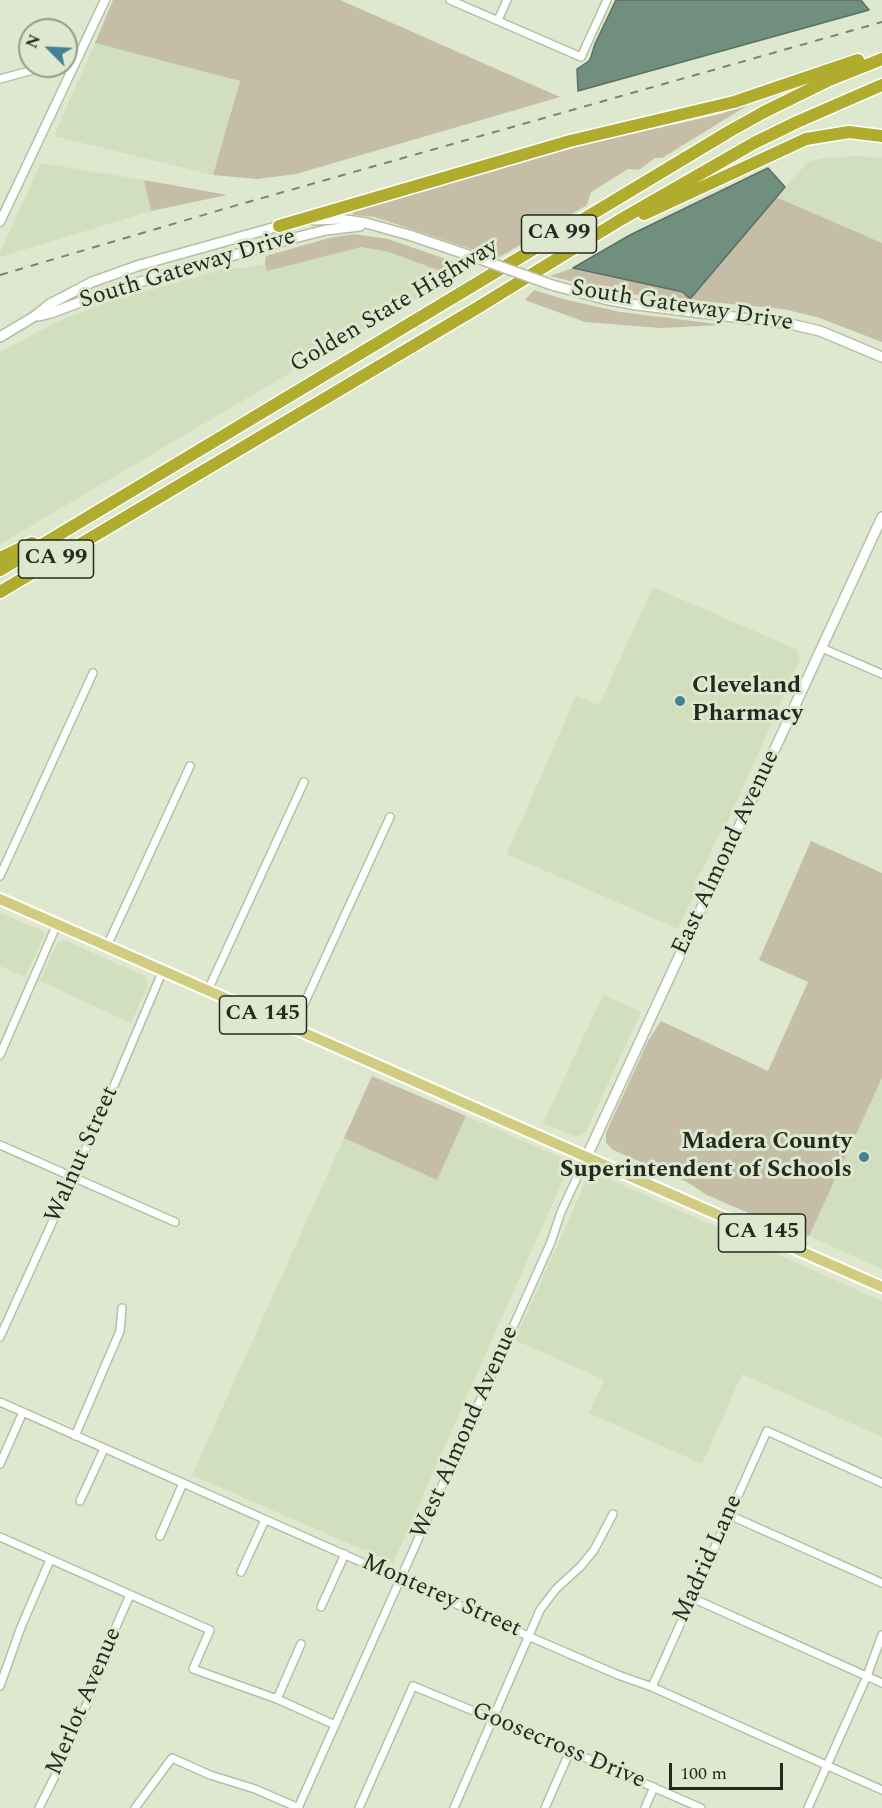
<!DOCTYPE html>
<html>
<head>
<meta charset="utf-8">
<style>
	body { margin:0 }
	#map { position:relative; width:882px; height:1808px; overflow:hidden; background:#dde8ce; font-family:Spectral,serif }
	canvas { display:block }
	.north { position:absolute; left:18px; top:18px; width:60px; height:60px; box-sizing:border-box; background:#dde8ce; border:2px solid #939c88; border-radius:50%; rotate:294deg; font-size:16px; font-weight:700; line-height:24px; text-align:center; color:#252920 }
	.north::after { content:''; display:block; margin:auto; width:21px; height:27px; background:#418394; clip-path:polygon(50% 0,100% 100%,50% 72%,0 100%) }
	.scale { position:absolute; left:669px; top:1763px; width:114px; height:27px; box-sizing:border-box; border:3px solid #252920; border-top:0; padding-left:8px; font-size:18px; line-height:21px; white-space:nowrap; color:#252920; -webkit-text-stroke:4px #dde8ce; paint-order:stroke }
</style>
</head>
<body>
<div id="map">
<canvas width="882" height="1808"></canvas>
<div class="north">N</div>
<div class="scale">100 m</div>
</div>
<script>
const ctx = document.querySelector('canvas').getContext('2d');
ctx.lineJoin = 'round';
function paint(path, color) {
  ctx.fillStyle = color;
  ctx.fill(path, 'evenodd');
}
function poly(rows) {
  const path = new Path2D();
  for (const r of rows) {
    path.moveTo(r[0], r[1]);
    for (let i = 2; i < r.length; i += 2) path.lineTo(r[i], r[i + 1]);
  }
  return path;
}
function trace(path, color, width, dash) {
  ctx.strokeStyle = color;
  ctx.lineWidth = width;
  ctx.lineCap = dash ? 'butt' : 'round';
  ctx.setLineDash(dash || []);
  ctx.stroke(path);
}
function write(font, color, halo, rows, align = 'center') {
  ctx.font = font + ' Spectral,serif';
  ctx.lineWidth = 6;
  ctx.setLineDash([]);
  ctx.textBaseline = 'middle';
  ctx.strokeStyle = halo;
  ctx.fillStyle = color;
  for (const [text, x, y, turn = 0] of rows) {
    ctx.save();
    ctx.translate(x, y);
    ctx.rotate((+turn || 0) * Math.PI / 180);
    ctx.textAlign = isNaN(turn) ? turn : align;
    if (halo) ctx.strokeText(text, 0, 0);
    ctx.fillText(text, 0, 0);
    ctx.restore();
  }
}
const built = poly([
	[95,43,240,81,213,175,54,136],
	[860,156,882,158,882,243,776,197,808,162,823,158],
	[41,163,144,180,151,211,0,257,0,252],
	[359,247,392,252,454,276,0,544,0,352,59,321,109,302,231,267,240,269,265,264,267,270],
	[653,587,796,649,800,659,725,828,717,838,702,872,698,874,695,886,696,890,678,929,507,854,576,696,599,705],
	[0,913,43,931,45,934,25,977,0,966],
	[66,941,145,976,148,985,131,1023,40,981,57,943],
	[603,995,641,1012,586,1131,581,1135,574,1136,543,1123],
	[882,1078,882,1269,809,1236],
	[466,1116,562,1158,567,1163,567,1171,393,1563,192,1475,344,1138,437,1180],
	[592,1175,600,1175,882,1301,882,1437,742,1374,702,1464,589,1413,604,1380,515,1340,587,1179]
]);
const green = poly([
	[113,0,340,0,560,97,296,174,257,179,213,175,240,81,95,43],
	[753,102,662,158,655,158,639,170,628,169,591,192,587,205,498,258,393,223,374,217,353,215,352,210,591,143,721,114],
	[144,180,227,195,151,211],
	[776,197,882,243,882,342,817,317,783,309,618,293,550,276,573,268,683,292,690,299],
	[354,234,388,239,469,267,454,276,389,252,361,247,267,271,265,264,266,256,329,238],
	[534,290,563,299,620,312,725,325,660,328,585,322,525,300],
	[811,841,882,873,882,1078,809,1236,792,1232,707,1195,687,1182,613,1150,606,1143,606,1133,648,1041,661,1021,768,1071,808,982,759,960],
	[372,1076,466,1116,437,1180,344,1138]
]);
const water = poly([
	[616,0,861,0,869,10,578,91,577,69,589,61,591,57,595,44,616,0],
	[768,168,785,187,690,299,683,292,573,268,630,235,768,168]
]);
const minor = poly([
	[450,0,581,57,607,0],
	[498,20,507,0],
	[66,61,79,57],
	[0,79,48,66],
	[822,648,882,674],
	[0,876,93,673],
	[107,946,190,766],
	[208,990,304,782],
	[293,1028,390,817],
	[0,1055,57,924],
	[0,1145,175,1222],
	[0,1337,107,1102,163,970],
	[0,1402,528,1636,618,1675,652,1687,882,1790],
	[75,1436,120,1331,122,1308],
	[0,1464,23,1412],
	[80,1501,104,1449],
	[729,1515,882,1583],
	[160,1536,183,1483],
	[0,1537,210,1630,193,1669,277,1699,335,1725],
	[241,1572,265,1520],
	[692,1598,882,1683],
	[321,1607,345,1554],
	[0,1686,21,1627,50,1560],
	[652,1687,767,1431,882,1483],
	[277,1699,301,1644],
	[39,1808,57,1772,92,1692,100,1663,130,1595],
	[135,1808,172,1758,210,1775,255,1789,299,1808],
	[298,1808,551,1242,561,1212,587,1156],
	[359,1808,413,1686,570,1751,701,1808],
	[454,1808,540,1610,556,1589,581,1566,594,1550,613,1514],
	[545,1808,570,1751],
	[645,1808,654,1787],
	[808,1808,867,1676,882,1635]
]);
const tertiary = poly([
	[0,222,105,0]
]);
const secondary = poly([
	[314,220,339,219,366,223,409,235,477,258],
	[552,285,604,299,637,305,790,324,820,331,882,357],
	[39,316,51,313,115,289,298,237,326,230,360,226],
	[0,337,35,316,50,304,92,282,140,265,283,225],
	[587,1156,882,517]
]);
const primary = poly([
	[0,899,882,1287]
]);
const motorway = poly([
	[644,214,806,139,849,132,882,136],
	[279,226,570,141,734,102,858,60],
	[0,558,32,543],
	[0,570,730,131,764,112,827,81,882,59],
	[0,592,477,308,620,220,754,143,797,122,882,85]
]);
const rail = poly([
	[0,275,227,208,882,22]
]);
const secondaryBridge = poly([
	[477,258,552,285]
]);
const markers = [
	[680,701,6,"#418394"],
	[864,1157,6,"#418394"]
];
const shields = [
	[559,234,75],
	[56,559,75],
	[263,1015,87],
	[762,1233,87]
];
const shieldNames = [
	["CA 99",559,234],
	["CA 99",56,559],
	["CA 145",263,1015],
	["CA 145",762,1233]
];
const streetNames = [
	["South Gateway Drive",188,270,-17],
	["Golden State Highway",395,307,-31],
	["South Gateway Drive",682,307,9],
	["East Almond Avenue",727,853,-65],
	["Walnut Street",83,1155,-66],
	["West Almond Avenue",466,1433,-66],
	["Madrid Lane",709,1559,-66],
	["Monterey Street",441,1597,24],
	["Merlot Avenue",85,1702,-67],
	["Goosecross Drive",558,1747,23]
];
const poiNames = [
	["Cleveland",692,687],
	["Pharmacy",692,715],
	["Madera County",852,1143,"right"],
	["Superintendent of Schools",852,1171,"right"]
];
paint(built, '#d1dfbe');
paint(green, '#c6bda6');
paint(water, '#708f7f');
trace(water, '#5a7062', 1.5);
trace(minor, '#b4bfa6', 10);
trace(tertiary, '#b4bfa6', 11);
trace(secondary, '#b4bfa6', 12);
trace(primary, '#fff', 14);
trace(motorway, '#fff', 15);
trace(minor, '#fff', 7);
trace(tertiary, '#fff', 8);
trace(secondary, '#fff', 9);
trace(primary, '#d0cd81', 10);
trace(motorway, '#b0ac2d', 12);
trace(rail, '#7b8372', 2, [8, 8]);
trace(secondaryBridge, '#b4bfa6', 12, []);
trace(secondaryBridge, '#fff', 9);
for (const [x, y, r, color] of markers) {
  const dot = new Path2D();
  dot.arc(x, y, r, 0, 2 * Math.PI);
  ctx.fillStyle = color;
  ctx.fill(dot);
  trace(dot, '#dde8ce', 2);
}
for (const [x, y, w] of shields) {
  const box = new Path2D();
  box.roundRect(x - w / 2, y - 19, w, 38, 4.5);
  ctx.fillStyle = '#dde8ce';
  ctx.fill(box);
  trace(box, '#252920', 1.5);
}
write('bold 22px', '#252920', null, shieldNames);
write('24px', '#252920', '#dde8ce', streetNames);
write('bold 24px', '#252920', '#dde8ce', poiNames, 'left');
</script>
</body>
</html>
